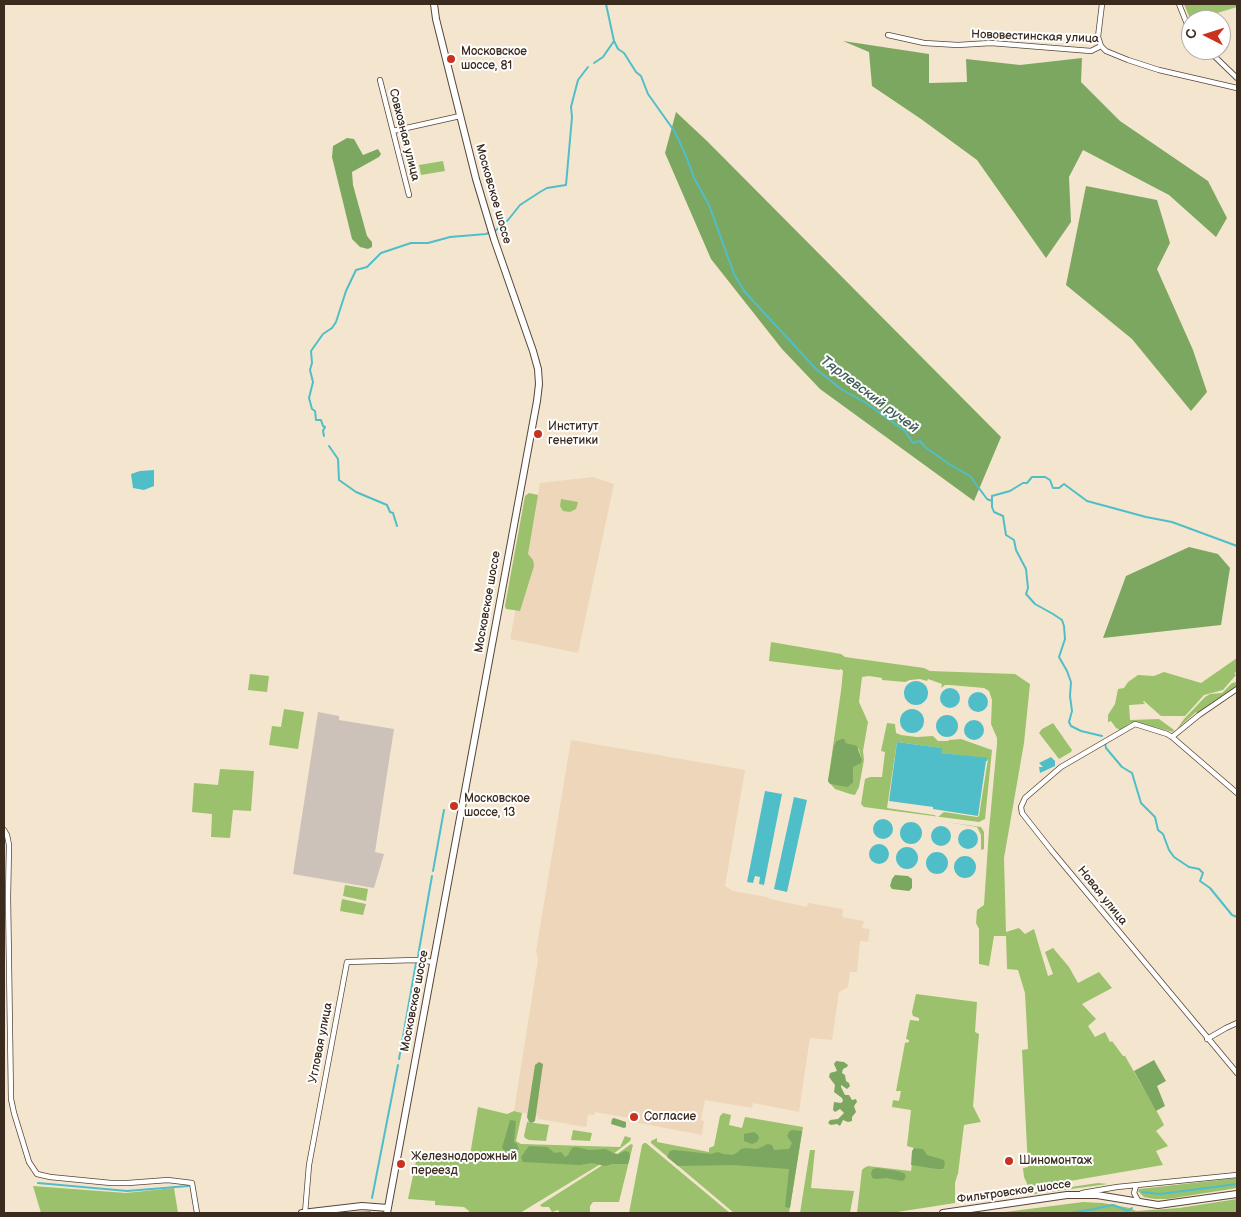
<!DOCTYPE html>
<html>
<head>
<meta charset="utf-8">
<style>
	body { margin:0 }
	#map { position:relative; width:1241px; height:1217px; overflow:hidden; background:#f4e6ce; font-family:"Balsamiq Sans",sans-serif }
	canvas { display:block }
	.frame { position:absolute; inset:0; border:5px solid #3b2a1e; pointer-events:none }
	.north { position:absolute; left:1181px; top:10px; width:50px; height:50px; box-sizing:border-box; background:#fff; border:1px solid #b1aaa5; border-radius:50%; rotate:275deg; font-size:14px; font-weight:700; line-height:20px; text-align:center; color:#3b2a1e }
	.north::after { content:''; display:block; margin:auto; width:18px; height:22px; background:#c8321e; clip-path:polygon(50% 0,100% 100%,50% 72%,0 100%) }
</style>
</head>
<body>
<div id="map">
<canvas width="1241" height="1217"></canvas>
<div class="frame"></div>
<div class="north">С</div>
</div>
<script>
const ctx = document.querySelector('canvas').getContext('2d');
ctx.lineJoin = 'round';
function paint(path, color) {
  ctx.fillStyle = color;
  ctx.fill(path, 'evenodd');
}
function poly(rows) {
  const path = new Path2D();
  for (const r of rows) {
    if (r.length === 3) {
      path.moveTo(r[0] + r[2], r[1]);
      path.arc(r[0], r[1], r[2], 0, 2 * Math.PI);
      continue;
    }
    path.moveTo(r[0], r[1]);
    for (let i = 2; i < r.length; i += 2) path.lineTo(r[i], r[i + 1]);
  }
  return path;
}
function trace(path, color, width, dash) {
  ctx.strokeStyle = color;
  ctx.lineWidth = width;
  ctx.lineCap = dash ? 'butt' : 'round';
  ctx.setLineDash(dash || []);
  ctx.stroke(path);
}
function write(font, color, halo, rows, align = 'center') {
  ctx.font = font + ' "Balsamiq Sans",sans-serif';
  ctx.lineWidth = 4;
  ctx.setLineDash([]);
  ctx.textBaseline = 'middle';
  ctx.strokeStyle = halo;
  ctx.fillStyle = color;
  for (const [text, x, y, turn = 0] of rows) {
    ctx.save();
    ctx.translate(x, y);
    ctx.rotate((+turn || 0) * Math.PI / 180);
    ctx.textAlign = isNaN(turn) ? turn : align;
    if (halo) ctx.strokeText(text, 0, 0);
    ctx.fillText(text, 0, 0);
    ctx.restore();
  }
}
const built = poly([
	[593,477,614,484,578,653,510,639,540,483],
	[571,740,745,770,725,886,733,891,767,897,770,899,807,907,808,903,843,909,842,917,864,921,862,928,870,929,868,942,860,941,857,972,850,972,848,987,839,992,832,1040,810,1038,799,1112,753,1103,752,1108,705,1100,701,1120,704,1121,702,1135,628,1121,628,1118,595,1112,594,1115,588,1114,586,1127,538,1119,538,1116,514,1111,538,959,536,951]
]);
const industrial = poly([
	[318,712,339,716,339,720,394,729,375,852,384,854,374,888,293,874]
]);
const green = poly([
	[1184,4,1237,4,1237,7,1191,21],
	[443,161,445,171,421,175,419,165],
	[529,493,538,495,528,554,533,560,534,566,520,611,506,609,505,606,525,496],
	[561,499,578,502,576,509,570,512,563,511,560,506],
	[771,642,841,654,845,657,924,668,930,671,1015,674,1030,684,1024,743,1004,858,1006,932,1019,928,1025,934,1034,929,1048,976,1053,974,1045,952,1053,948,1069,967,1078,983,1099,972,1112,988,1082,1004,1096,1019,1088,1026,1095,1037,1105,1032,1110,1042,1112,1041,1123,1056,1125,1056,1161,1119,1164,1125,1156,1131,1168,1146,1156,1151,1163,1165,1029,1188,1024,1177,1023,1168,1028,1167,1022,1050,1028,1049,1025,993,1018,970,1007,969,1006,936,994,936,989,966,979,964,979,929,976,923,977,910,984,905,989,830,997,744,997,738,991,724,992,700,989,691,984,688,950,685,945,685,941,688,942,684,928,679,927,681,920,679,910,680,905,682,882,680,882,678,869,676,862,677,859,702,868,722,863,751,864,760,859,787,855,795,850,794,835,789,828,781,841,691,843,671,841,669,839,670,769,661],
	[841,739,846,743,859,749,861,757,853,767,853,783,848,787,834,745,836,741],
	[1237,658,1237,672,1234,673,1236,675,1223,690,1204,695,1185,716,1161,716,1144,701,1143,702,1145,704,1129,705,1130,720,1159,719,1174,730,1173,732,1135,722,1130,723,1120,730,1116,728,1111,721,1108,722,1108,715,1115,704,1118,689,1124,688,1128,682,1138,675,1154,676,1164,672,1201,683],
	[250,674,269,676,267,692,248,690],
	[1237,682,1237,686,1198,714,1196,712,1177,729,1184,719,1205,697,1210,694,1222,693,1232,683],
	[284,709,304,712,298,749,269,745,272,726,281,727],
	[887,723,895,724,896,733,901,735,917,737,933,736,938,741,948,741,949,740,961,739,992,750,985,819,979,822,864,807,861,804,865,779,870,777,882,777,885,752,881,751],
	[897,742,941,748,941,753,988,759,979,816,977,817,944,812,938,817,934,815,887,808],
	[1053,723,1072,750,1071,752,1059,759,1039,733,1042,729],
	[220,769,254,771,251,811,233,810,230,838,211,837,212,814,192,812,194,783,218,785],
	[946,822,981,827,984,832,984,849,981,850,981,835,977,827],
	[345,885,368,889,366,901,343,896],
	[342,899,366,904,363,915,340,911],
	[916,994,977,1002,975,1032,979,1034,973,1106,981,1122,964,1125,958,1174,957,1176,955,1183,955,1203,891,1213,857,1213,862,1170,864,1168,868,1166,911,1171,914,1148,907,1146,911,1110,892,1107,893,1100,899,1101,901,1091,896,1091,905,1043,909,1042,909,1040,906,1039,910,1020,919,1021,919,1018,913,1016,912,1012],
	[478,1107,507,1114,514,1111,522,1113,516,1141,521,1144,620,1147,625,1136,631,1138,630,1141,599,1165,520,1213,469,1213,469,1211,464,1207,435,1205,435,1201,408,1199,418,1152,469,1161],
	[723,1113,731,1115,729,1125,742,1128,745,1117,803,1127,789,1213,734,1213,651,1143,651,1141,657,1138,657,1142,709,1152,709,1148,714,1146,720,1116],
	[527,1122,549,1125,546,1141,529,1140,525,1138,524,1136],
	[573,1130,592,1133,590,1141,571,1140],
	[644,1143,646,1143,730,1213,629,1213,642,1145],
	[631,1144,633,1145,619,1202,593,1202,590,1206,590,1213,560,1213,558,1210,552,1212,549,1207,542,1207,540,1205,598,1168],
	[810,1150,815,1150,811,1188,854,1191,850,1213,800,1213],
	[1237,1178,1237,1188,1168,1199,1155,1199,1144,1197,1138,1191,1139,1189],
	[1098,1183,1108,1184,1034,1194,1029,1193],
	[33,1186,126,1193,174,1188,178,1213,41,1213],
	[1237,1199,1237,1213,1005,1213,1005,1212,1083,1202,1103,1203,1130,1208,1136,1211,1179,1208]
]);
const forest = poly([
	[843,41,929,54,929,83,967,82,966,59,1020,65,1082,58,1081,82,1120,121,1208,181,1227,218,1216,237,1169,195,1083,150,1069,177,1071,222,1046,258,977,160,921,119,872,86,869,52],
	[676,112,707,141,1001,437,974,501,820,389,782,349,711,259,665,153],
	[347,138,354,139,363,155,378,149,381,154,379,157,352,172,353,185,367,236,372,242,372,247,368,249,360,247,352,239,332,157,333,146],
	[1086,186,1157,200,1170,243,1157,269,1193,350,1207,392,1191,411,1132,339,1066,285],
	[1189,547,1218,554,1230,568,1221,625,1103,638,1126,576],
	[841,739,844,739,846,743,857,746,862,760,861,763,853,767,853,783,848,787,830,784,828,781,834,745,836,741],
	[895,875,908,876,912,879,912,888,909,891,892,889,890,886,892,879],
	[1154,1060,1166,1081,1157,1086,1165,1106,1156,1111,1134,1071],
	[836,1061,844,1062,848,1065,847,1067,843,1069,842,1073,845,1075,846,1081,849,1083,850,1086,847,1089,841,1085,841,1087,845,1095,849,1095,852,1100,856,1099,857,1102,854,1106,856,1112,852,1117,852,1121,848,1122,843,1120,840,1126,837,1124,831,1125,828,1123,830,1120,838,1119,844,1113,840,1109,835,1112,833,1110,834,1102,841,1103,843,1101,842,1098,834,1092,835,1085,829,1077,830,1073,837,1071,834,1064],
	[539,1062,543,1064,535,1121,532,1123,529,1122,527,1117,535,1065],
	[614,1118,626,1122,626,1127,624,1128,611,1124,612,1119],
	[510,1120,516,1121,514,1142,517,1144,519,1149,517,1151,505,1151,502,1148],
	[792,1130,802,1131,790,1208,785,1207,789,1169,732,1165,678,1166,667,1157,670,1151,674,1150,711,1154,718,1152,723,1154,733,1155,738,1152,741,1149,746,1148,757,1149,768,1144,772,1145,774,1150,789,1149,792,1143,787,1136,789,1132],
	[754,1132,758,1135,759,1138,757,1142,752,1144,744,1141,744,1134],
	[529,1146,547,1147,555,1153,561,1152,565,1157,568,1155,572,1148,576,1147,589,1150,606,1149,613,1153,618,1154,625,1151,629,1152,630,1157,628,1164,612,1164,605,1166,592,1163,580,1165,523,1162,521,1157],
	[914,1148,923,1149,927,1155,944,1160,945,1164,943,1169,937,1169,911,1165,912,1151],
	[877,1168,898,1171,904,1173,906,1176,904,1180,901,1181,887,1178,876,1179,872,1178,871,1173,873,1169]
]);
const water = poly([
	[154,470,154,486,144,490,133,488,131,474,140,471],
	[916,693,12],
	[950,698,10],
	[978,702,10],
	[912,721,12],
	[947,726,11],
	[974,730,10],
	[897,742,942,748,941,753,988,758,987,761,986,761,978,816,933,809,933,807,889,801],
	[1051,757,1055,761,1055,766,1040,773,1039,767,1043,767,1039,763],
	[765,791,782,794,764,885,759,884,760,877,755,876,753,883,747,882],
	[794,797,807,800,787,892,774,889],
	[883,829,10],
	[911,833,11],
	[941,836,10],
	[968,839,10],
	[879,854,10],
	[907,858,11],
	[937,863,11],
	[965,867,11]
]);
const stream = poly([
	[606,4,614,41,618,49,624,53,636,72,641,76,648,94,675,132,686,156,694,178,709,205,734,274,744,291,816,369,841,389,866,403,905,431,913,443,920,441,925,447,949,464,970,476,987,499,992,501,992,507,994,512,1003,516,1006,535,1014,540,1016,550,1026,569,1028,588,1026,594,1035,604,1053,614,1062,620,1064,626,1065,639,1059,657,1067,671,1071,682,1070,696,1072,711,1069,722,1071,726,1081,731,1102,736],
	[594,63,603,57,614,41],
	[495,231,508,220,520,205,540,192,547,188,566,185,572,117,571,107,578,80,588,67],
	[324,436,323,431,325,427,323,426,321,420,316,420,315,411,312,409,309,398,313,382,310,370,312,363,311,351,323,334,332,328,336,322,346,291,356,270,367,267,381,253,411,243,428,243,450,237,486,234,490,232],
	[329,446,338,459,339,480,356,492,387,505,390,512,393,513,397,526],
	[992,500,992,496,1010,491,1023,483,1027,483,1032,477,1045,477,1050,480,1053,488,1059,488,1064,484,1087,501,1146,517,1172,522,1237,546],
	[1105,743,1106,748,1122,767,1132,773,1141,803,1155,817,1158,830,1163,834,1169,850,1174,857,1189,867,1199,869,1203,873,1200,881,1210,888,1232,915,1237,917],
	[433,871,444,810],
	[418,956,432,876],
	[399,1059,416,963],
	[38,1183,127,1191,188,1186],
	[1142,1192,1160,1194,1237,1184],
	[372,1198,398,1065],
	[350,1213,370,1212],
	[1068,1213,1095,1209,1107,1206,1113,1205,1128,1211,1132,1208]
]);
const street = poly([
	[1102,4,1098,37,1101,46,1106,51,1128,60,1159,70,1237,88],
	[1179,4,1191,34],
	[888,35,924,43,958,45,991,43,1091,51,1101,46],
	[1208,50,1237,78],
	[380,80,409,195],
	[393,131,460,116],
	[1172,737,1199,715,1237,689],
	[1237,793,1172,737,1167,734,1135,724,1061,767,1025,798,1021,807,1022,813,1052,851,1237,1073],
	[4,830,7,835,9,845,8,897,11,1099,14,1113,29,1162,37,1174,50,1177,111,1183,128,1183,168,1180,192,1183,197,1213],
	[1207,1039,1226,1028,1237,1023],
	[1136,1186,1134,1193,1139,1202],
	[1082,1193,1117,1187,1237,1175],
	[305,1213,309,1165,347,962,416,960,434,962]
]);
const secondary = poly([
	[302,1213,362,1206,388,1208],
	[387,1213,537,401,539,384,538,369,533,351,494,239,476,179,436,19,434,4],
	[943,1213,1067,1195,1097,1195,1158,1205,1237,1194]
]);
const markers = [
	[451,59,5,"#c8321e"],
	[538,434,5,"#c8321e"],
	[454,806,5,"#c8321e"],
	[634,1117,5,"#c8321e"],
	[1009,1161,5,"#c8321e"],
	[401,1164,5,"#c8321e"]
];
const streetNames = [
	["Нововестинская улица",1035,37,2],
	["Совхозная улица",404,135,76],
	["Московское шоссе",493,194,74],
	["Московское шоссе",488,602,-80],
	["Новая улица",1102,896,51],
	["Московское шоссе",415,1001,-79],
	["Угловая улица",321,1043,-79],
	["Фильтровское шоссе",1014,1192,-8]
];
const poiNames = [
	["Московское",461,52],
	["шоссе, 81",461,66],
	["Институт",548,427],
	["генетики",548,441],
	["Московское",464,799],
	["шоссе, 13",464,813],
	["Согласие",644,1117],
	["Железнодорожный",411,1157],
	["переезд",411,1171],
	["Шиномонтаж",1019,1161]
];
const waterNames = [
	["Тярлевский ручей",869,395,37]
];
paint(built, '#eed6bb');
paint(industrial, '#ccc2b9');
paint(green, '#9bc16c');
paint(forest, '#7ca760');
paint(water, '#50bec9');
trace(stream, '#50bec9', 2);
trace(street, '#574638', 6);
trace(secondary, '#574638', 8);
trace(street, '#fff', 4.5);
trace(secondary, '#fff', 6);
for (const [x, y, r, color] of markers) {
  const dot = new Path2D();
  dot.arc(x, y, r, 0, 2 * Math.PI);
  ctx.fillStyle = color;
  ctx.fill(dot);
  trace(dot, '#fff', 2);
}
write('12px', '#3b2a1e', '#fff', streetNames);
write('12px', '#3b2a1e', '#fff', poiNames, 'left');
write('italic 14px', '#425e5a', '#fff', waterNames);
</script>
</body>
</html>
